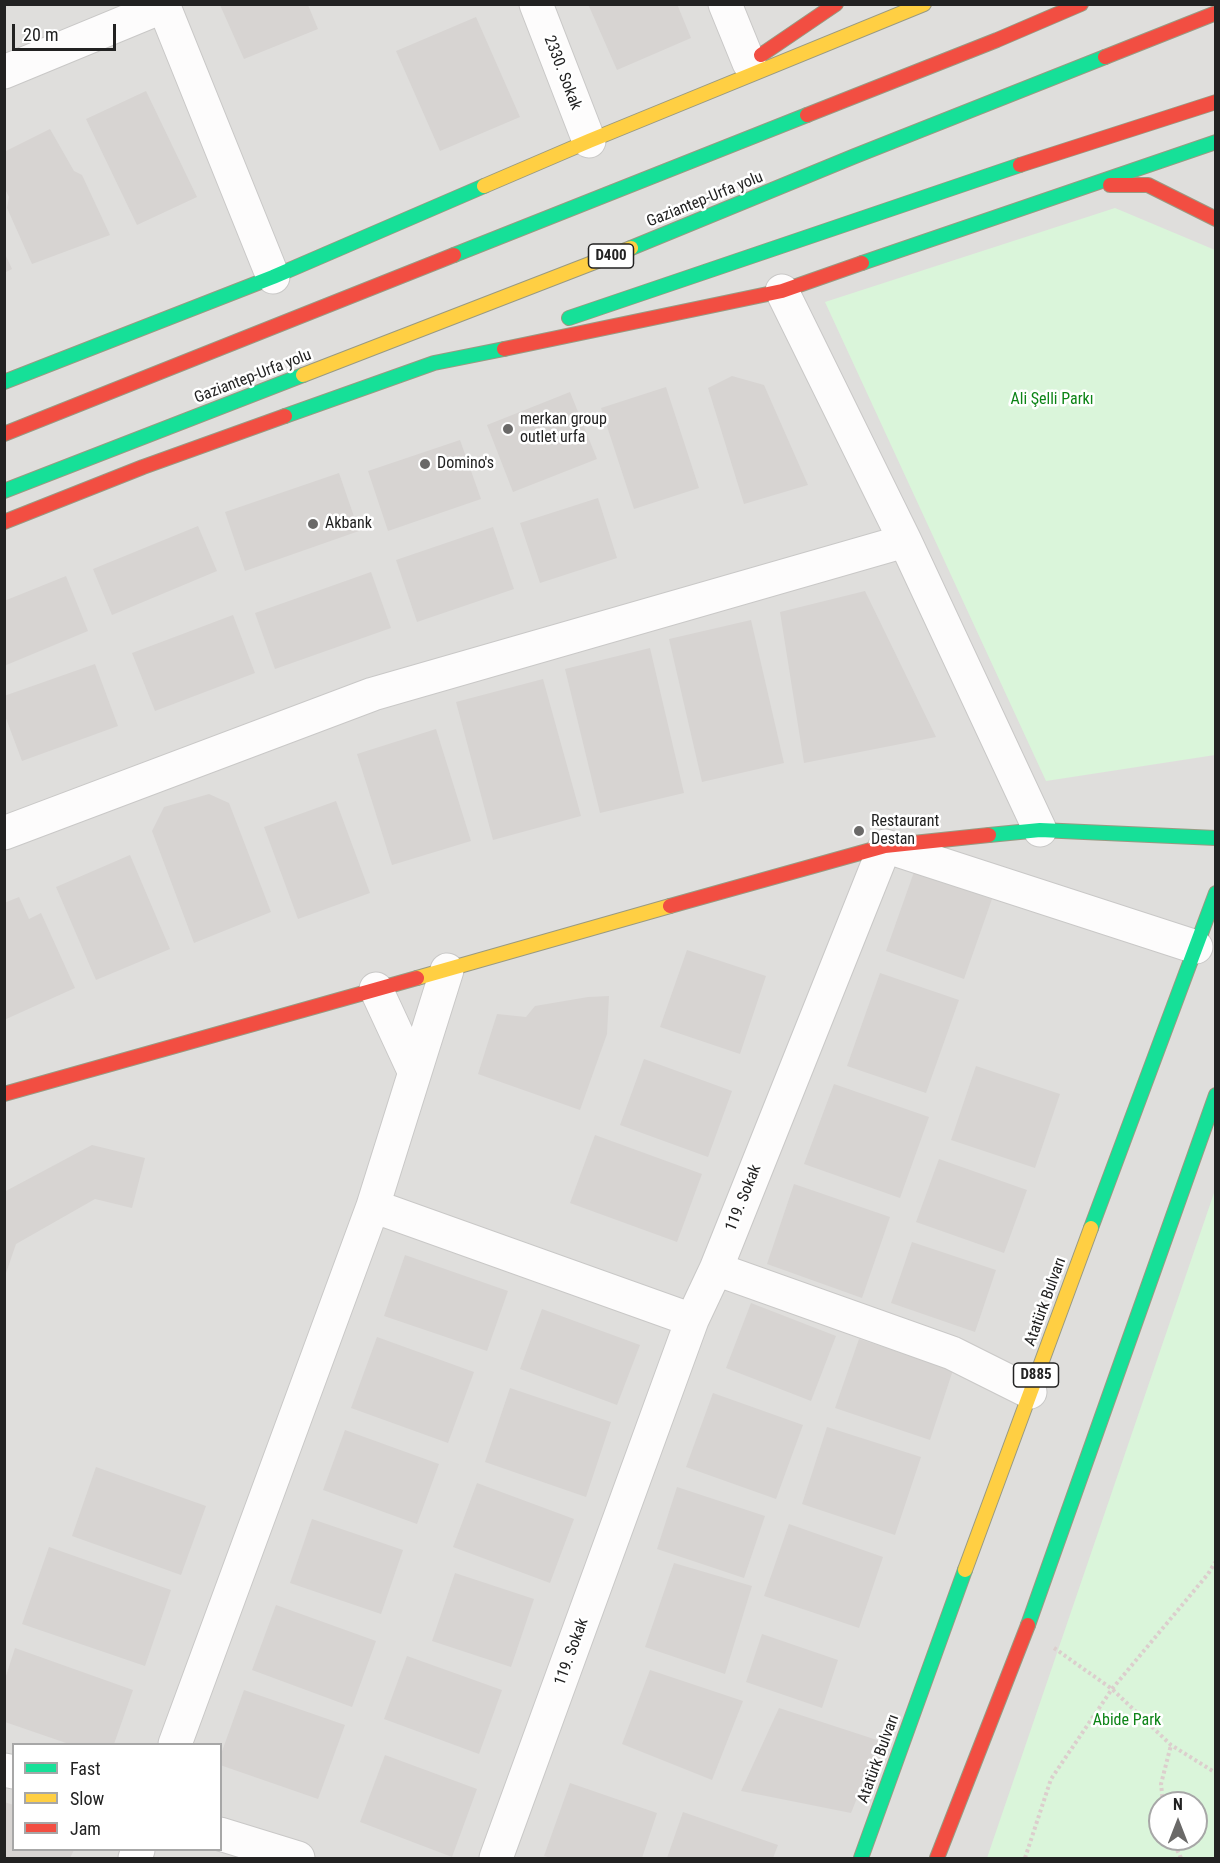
<!DOCTYPE html>
<html>
<head>
<meta charset="utf-8">
<style>
	body { margin:0 }
	#map { position:relative; width:1220px; height:1863px; overflow:hidden; background:#f0eeeb; font-family:"Roboto Condensed",sans-serif }
	canvas { display:block }
	.frame { position:absolute; inset:0; border:6px solid #222; pointer-events:none }
	.legend { position:absolute; left:12px; top:1743px; width:210px; height:108px; box-sizing:border-box; background:#fff; border:2px solid #a7a7a7; margin:0; padding:8px 10px; list-style:none; font-size:18px; color:#222 }
	.legend li { display:flex; align-items:center; gap:12px; height:30px }
	.legend b { width:30px; border:2px solid #a7a7a7 }
	.north { position:absolute; left:1148px; top:1791px; width:60px; height:60px; box-sizing:border-box; background:#fff; border:2px solid #a7a7a7; border-radius:50%; rotate:0deg; font-size:16px; font-weight:700; line-height:24px; text-align:center; color:#222 }
	.north::after { content:''; display:block; margin:auto; width:21px; height:27px; background:#6a6968; clip-path:polygon(50% 0,100% 100%,50% 72%,0 100%) }
	.scale { position:absolute; left:12px; top:24px; width:104px; height:27px; box-sizing:border-box; border:3px solid #222; border-top:0; padding-left:8px; font-size:18px; line-height:21px; white-space:nowrap; color:#222; -webkit-text-stroke:4px #fff; paint-order:stroke }
</style>
</head>
<body>
<div id="map">
<canvas width="1220" height="1863"></canvas>
<div class="frame"></div>
<ul class="legend">
<li><b style="height:8px;background:#16e098"></b>Fast</li>
<li><b style="height:8px;background:#ffcf43"></b>Slow</li>
<li><b style="height:8px;background:#f24e42"></b>Jam</li>
</ul>
<div class="north">N</div>
<div class="scale">20 m</div>
</div>
<script>
const ctx = document.querySelector('canvas').getContext('2d');
ctx.lineJoin = 'round';
function paint(path, color) {
  ctx.fillStyle = color;
  ctx.fill(path, 'evenodd');
}
function poly(rows) {
  const path = new Path2D();
  for (const r of rows) {
    path.moveTo(r[0], r[1]);
    for (let i = 2; i < r.length; i += 2) path.lineTo(r[i], r[i + 1]);
  }
  return path;
}
function trace(path, color, width, dash) {
  ctx.strokeStyle = color;
  ctx.lineWidth = width;
  ctx.lineCap = dash ? 'butt' : 'round';
  ctx.setLineDash(dash || []);
  ctx.stroke(path);
}
function write(font, color, halo, rows, align = 'center') {
  ctx.font = font + ' "Roboto Condensed",sans-serif';
  ctx.lineWidth = 5;
  ctx.setLineDash([]);
  ctx.textBaseline = 'middle';
  ctx.strokeStyle = halo;
  ctx.fillStyle = color;
  for (const [text, x, y, turn = 0] of rows) {
    ctx.save();
    ctx.translate(x, y);
    ctx.rotate((+turn || 0) * Math.PI / 180);
    ctx.textAlign = isNaN(turn) ? turn : align;
    if (halo) ctx.strokeText(text, 0, 0);
    ctx.fillText(text, 0, 0);
    ctx.restore();
  }
}
const residential = poly([
	[5,5,1215,5,1215,1858,5,1858],
	[14,1744,220,1744,220,1850,14,1850],
	[1160,1803,1196,1803,1196,1839,1160,1839]
]);
const park = poly([
	[1115,208,1215,250,1215,755,1046,781,825,302],
	[1215,1190,1215,1858,987,1858],
	[1160,1803,1196,1803,1196,1839,1160,1839]
]);
const building = poly([
	[588,4,677,4,691,38,617,70],
	[220,5,308,5,318,29,244,59],
	[476,17,520,117,440,151,396,51],
	[146,91,197,197,137,225,86,119],
	[50,129,74,171,82,175,110,235,32,264,7,208,9,197,4,187,4,152],
	[4,252,12,269,4,273],
	[732,376,764,385,808,485,744,504,708,388],
	[666,387,699,488,634,509,601,408],
	[570,392,597,459,513,492,487,425],
	[460,440,481,499,388,531,368,471],
	[339,473,359,531,245,571,225,512],
	[598,498,617,558,540,583,520,523],
	[198,526,217,571,112,615,93,569],
	[493,527,514,589,417,622,396,560],
	[371,572,391,628,275,669,255,613],
	[66,576,88,631,4,666,4,601],
	[865,591,936,737,804,763,780,612],
	[233,615,255,673,155,711,132,653],
	[751,620,784,763,702,782,669,639],
	[650,648,684,793,600,813,565,669],
	[95,664,118,726,22,761,4,713,4,696],
	[543,679,581,816,493,840,456,702],
	[436,729,471,841,392,865,357,754],
	[209,794,229,803,271,912,194,943,152,831,164,807],
	[336,801,370,893,298,919,264,827],
	[130,855,170,949,96,980,56,887],
	[914,872,992,899,964,979,886,951],
	[19,897,29,919,41,913,75,988,4,1020,4,903],
	[687,950,766,976,740,1054,660,1027],
	[880,973,959,1000,926,1093,847,1066],
	[609,996,607,1034,580,1110,478,1074,497,1014,526,1017,535,1006,588,997],
	[644,1059,732,1091,708,1157,620,1125],
	[976,1066,1060,1094,1035,1168,951,1140],
	[834,1084,929,1117,900,1198,804,1164],
	[595,1135,702,1174,677,1242,570,1203],
	[92,1145,145,1158,132,1208,95,1199,16,1244,4,1279,4,1192],
	[939,1159,1027,1190,1004,1253,916,1222],
	[794,1184,890,1217,862,1298,767,1264],
	[912,1242,996,1270,975,1332,891,1303],
	[405,1255,508,1291,487,1351,384,1316],
	[751,1303,836,1336,811,1401,726,1368],
	[542,1309,640,1345,617,1405,520,1369],
	[377,1337,474,1372,448,1443,351,1408],
	[859,1339,953,1370,930,1440,835,1408],
	[510,1388,611,1422,586,1497,485,1462],
	[713,1393,803,1425,776,1499,686,1467],
	[827,1427,921,1457,895,1535,802,1504],
	[345,1430,439,1464,417,1524,323,1490],
	[96,1467,206,1506,181,1575,72,1536],
	[477,1483,574,1519,550,1583,453,1547],
	[677,1487,765,1516,744,1578,657,1549],
	[312,1519,403,1550,381,1614,290,1583],
	[789,1524,883,1557,859,1628,764,1596],
	[49,1547,171,1590,145,1666,22,1624],
	[674,1563,752,1586,725,1674,645,1647],
	[455,1573,534,1599,511,1667,432,1641],
	[276,1605,376,1641,352,1707,252,1670],
	[762,1634,838,1660,822,1708,746,1682],
	[15,1648,133,1690,114,1744,69,1744,5,1722,5,1679],
	[407,1656,502,1690,479,1754,384,1719],
	[650,1670,743,1701,712,1780,622,1744],
	[244,1690,345,1725,318,1799,220,1765,220,1757],
	[779,1708,880,1741,851,1813,741,1791],
	[385,1755,477,1789,452,1857,360,1822],
	[570,1783,657,1813,642,1858,551,1858,544,1856],
	[4,1802,14,1805,14,1850,74,1850,70,1858,4,1858],
	[683,1812,778,1845,773,1858,667,1858]
]);
const path = poly([
	[1054,1648,1112,1689,1171,1745,1216,1773],
	[1163,1803,1161,1784,1171,1745],
	[1172,1839,1181,1858],
	[1025,1858,1051,1779,1112,1689,1208,1574,1216,1561]
]);
const street = poly([
	[163,4,273,277],
	[536,4,589,141],
	[725,4,749,63],
	[4,72,164,6],
	[782,291,905,541,1040,830],
	[4,833,373,694,905,541],
	[376,989,414,1071],
	[373,1206,692,1320],
	[716,1269,952,1353,1030,1392],
	[175,1744,373,1206,447,970],
	[4,1770,14,1772],
	[220,1834,298,1858],
	[135,1858,138,1850],
	[496,1858,692,1320,716,1269,885,846,1196,947]
]);
const fast = poly([
	[631,248,855,156,1105,57],
	[454,255,807,115],
	[862,263,1216,142],
	[569,318,1020,165],
	[4,382,273,277,484,186],
	[285,416,434,363,504,349],
	[4,491,303,375],
	[989,835,1040,830,1216,838],
	[1091,1228,1216,893],
	[1028,1625,1216,1095],
	[861,1858,965,1570]
]);
const slow = poly([
	[484,186,589,141,924,4],
	[303,375,631,248],
	[417,978,670,906],
	[965,1570,1091,1228]
]);
const jam = poly([
	[761,55,836,4],
	[1105,57,1216,13],
	[807,115,997,40,1081,4],
	[1020,165,1216,102],
	[1110,185,1148,185,1216,219],
	[504,349,782,291,862,263],
	[4,434,454,255],
	[4,522,143,467,285,416],
	[670,906,885,846,989,835],
	[4,1094,417,978],
	[937,1858,1028,1625]
]);
const markers = [
	[508,429,6,"#6a6968"],
	[425,464,6,"#6a6968"],
	[313,524,6,"#6a6968"],
	[859,831,6,"#6a6968"]
];
const shields = [
	[611,256,45],
	[1036,1375,45]
];
const shieldNames = [
	["D400",611,256],
	["D885",1036,1375]
];
const streetNames = [
	["2330. Sokak",562,73,69],
	["Gaziantep-Urfa yolu",705,200,-22],
	["Gaziantep-Urfa yolu",253,377,-21],
	["119. Sokak",744,1198,-68],
	["Atatürk Bulvarı",1046,1302,-70],
	["119. Sokak",572,1652,-70],
	["Atatürk Bulvarı",879,1759,-70]
];
const parkNames = [
	["Ali Şelli Parkı",1052,400],
	["Abide Park",1127,1721]
];
const poiNames = [
	["merkan group",520,420],
	["outlet urfa",520,438],
	["Domino's",437,464],
	["Akbank",325,524],
	["Restaurant",871,822],
	["Destan",871,840]
];
paint(residential, '#dfdedc');
paint(park, '#daf5da');
paint(building, '#d7d4d2');
trace(street, '#c9c8c7', 35);
trace(fast, '#999a82', 16);
trace(slow, '#999a82', 16);
trace(jam, '#999a82', 16);
trace(path, '#dccecd', 4, [3, 3]);
trace(street, '#fdfcfc', 33);
trace(fast, '#16e098', 14);
trace(slow, '#ffcf43', 14);
trace(jam, '#f24e42', 14);
for (const [x, y, r, color] of markers) {
  const dot = new Path2D();
  dot.arc(x, y, r, 0, 2 * Math.PI);
  ctx.fillStyle = color;
  ctx.fill(dot);
  trace(dot, '#fff', 2);
}
for (const [x, y, w] of shields) {
  const box = new Path2D();
  box.roundRect(x - w / 2, y - 12, w, 24, 4.5);
  ctx.fillStyle = '#fff';
  ctx.fill(box);
  trace(box, '#222', 1.5);
}
write('bold 15px', '#222', null, shieldNames);
write('16px', '#222', '#fff', streetNames);
write('16px', '#0c8416', '#fff', parkNames);
write('16px', '#222', '#fff', poiNames, 'left');
</script>
</body>
</html>
